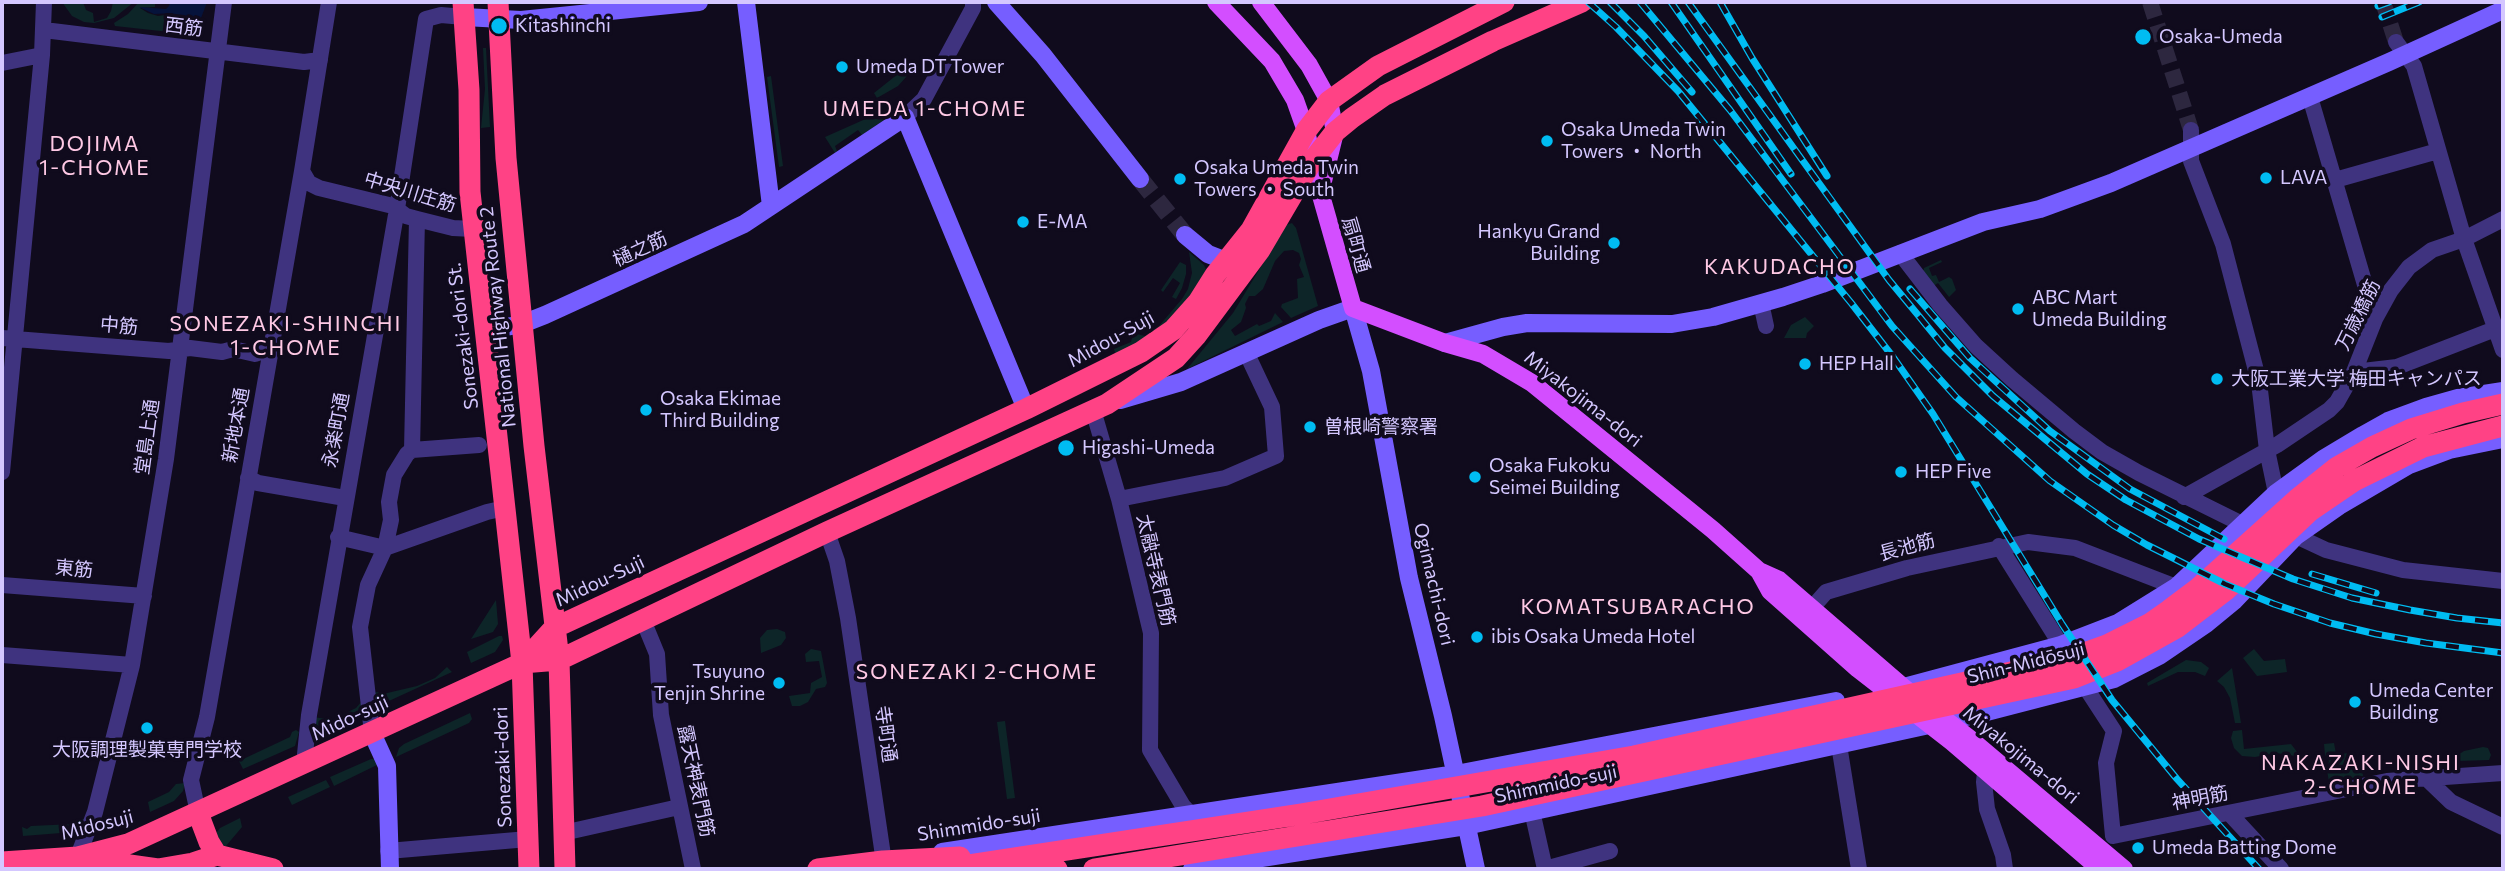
<!DOCTYPE html>
<html>
<head>
<meta charset="utf-8">
<style>
	body { margin:0 }
	#map { position:relative; width:2505px; height:871px; overflow:hidden; background:#100b1d; font-family:Commissioner,sans-serif }
	canvas { display:block }
	.frame { position:absolute; inset:0; border:4px solid #d4c7ff; pointer-events:none }
</style>
</head>
<body>
<div id="map">
<canvas width="2505" height="871"></canvas>
<div class="frame"></div>
</div>
<script>
const ctx = document.querySelector('canvas').getContext('2d');
ctx.lineJoin = 'round';
function paint(path, color) {
  ctx.fillStyle = color;
  ctx.fill(path, 'evenodd');
}
function poly(rows) {
  const path = new Path2D();
  for (const r of rows) {
    path.moveTo(r[0], r[1]);
    for (let i = 2; i < r.length; i += 2) path.lineTo(r[i], r[i + 1]);
  }
  return path;
}
function trace(path, color, width, dash) {
  ctx.strokeStyle = color;
  ctx.lineWidth = width;
  ctx.lineCap = dash ? 'butt' : 'round';
  ctx.setLineDash(dash || []);
  ctx.stroke(path);
}
function write(font, color, halo, rows, align = 'center') {
  ctx.font = font + ' Commissioner,"Noto Sans JP",sans-serif';
  ctx.lineWidth = 7;
  ctx.setLineDash([]);
  ctx.textBaseline = 'middle';
  ctx.strokeStyle = halo;
  ctx.fillStyle = color;
  for (const [text, x, y, turn = 0] of rows) {
    ctx.save();
    ctx.translate(x, y);
    ctx.rotate((+turn || 0) * Math.PI / 180);
    ctx.textAlign = isNaN(turn) ? turn : align;
    if (halo) ctx.strokeText(text, 0, 0);
    ctx.fillText(text, 0, 0);
    ctx.restore();
  }
}
const green = poly([
	[62,2,83,2,86,10,93,13,94,22,107,18,111,11,113,2,134,2,114,18,94,23,84,22,72,16],
	[139,2,155,2,155,7,140,8,148,13,158,16,172,14,180,22,189,24,188,34,115,26,114,23,128,14],
	[483,48,486,48,490,127,481,128,485,89],
	[913,62,907,76,898,86,877,98,874,93],
	[771,76,783,166,779,167,767,77],
	[879,113,884,120,862,135,858,130,835,146,837,151,835,153,825,137],
	[1292,223,1296,228,1318,306,1291,318,1281,307,1282,304,1298,298,1297,279,1304,277,1299,265,1301,259,1299,253,1293,250,1284,251,1275,261,1263,289,1255,296,1249,296,1245,304,1246,308,1241,322,1231,330,1235,336,1257,324,1259,326,1271,321,1275,313,1283,322,1187,369,1233,313,1286,225],
	[1189,252,1204,265,1208,274,1176,315,1161,329,1116,356,1114,349,1131,342,1133,333,1145,336,1159,326,1182,299,1188,289,1192,273],
	[1941,260,1942,262,1929,268,1932,276,1936,275,1939,282,1949,277,1952,279,1956,290,1949,297,1938,283,1932,287,1922,276,1924,268],
	[1180,262,1186,265,1186,274,1182,288,1176,299,1172,297,1180,283,1173,278,1163,292,1161,290],
	[1805,317,1814,326,1807,333,1806,338,1784,338,1791,325],
	[496,600,498,624,493,632,471,639],
	[777,629,785,632,786,638,781,645,761,653,760,638,767,630],
	[499,636,502,636,503,640,495,652,471,663,467,652],
	[811,649,821,651,827,683,825,687,816,689,808,702,800,706,792,706,789,696,810,693,811,683,822,677,819,661,806,662,805,654],
	[2254,649,2264,661,2285,659,2287,672,2257,676,2243,658],
	[2186,660,2201,662,2209,668,2205,676,2195,672,2178,672,2148,686,2147,683],
	[447,667,452,672,378,706,375,705,371,694,377,692,383,694,417,686,435,678],
	[2232,668,2241,723,2235,723,2230,698,2224,687,2217,681],
	[362,701,360,711,355,717,327,730,322,730,315,723,314,717,331,720,356,708],
	[470,713,472,719,469,723,396,757,399,748,404,744],
	[1005,721,1015,798,1007,799,997,722],
	[296,730,299,732,295,746,243,769,239,761,290,737,292,732],
	[2242,730,2244,749,2291,744,2301,757,2276,753,2255,757,2242,756,2234,748,2231,738,2233,731],
	[2334,743,2336,754,2351,753,2353,766,2362,765,2363,776,2329,782,2327,770,2329,761,2325,755,2324,744],
	[2483,747,2488,748,2491,755,2489,760,2458,761,2458,755,2464,751],
	[371,759,375,759,379,764,334,786,330,777],
	[326,780,330,787,292,805,288,797],
	[185,783,183,791,174,801,150,812,148,802,169,792,176,784],
	[240,818,242,827,226,846,222,848,216,837,217,832,220,828],
	[82,819,86,819,83,826,74,832,23,836,22,827,27,829,31,826,74,824]
]);
const water = poly([
	[170,2,206,2,206,5,201,18,187,23,177,20,172,14,174,13,154,14,139,7,166,9,169,6]
]);
const streetTunnel = poly([
	[2150,2,2191,130],
	[2383,2,2396,42]
]);
const secondaryTunnel = poly([
	[1140,179,1185,235]
]);
const street = poly([
	[44,30,304,62,320,60],
	[2396,42,2414,66,2464,239,2503,350],
	[2,63,42,55],
	[2310,97,2375,319],
	[905,117,924,99,973,8,973,2],
	[2191,130,2191,161,2223,244,2259,382,2267,450,2276,493],
	[302,171,309,183,319,188,393,206,406,216,417,219,453,228,473,229],
	[2335,180,2438,151],
	[1900,253,1940,305,1976,346,2012,379,2074,431,2102,452,2139,473,2244,525],
	[1761,303,1766,326],
	[2,338,169,351,190,348,222,352,233,349,255,354,272,348],
	[2354,372,2397,367,2495,329],
	[1093,410,1119,499,1151,633,1150,750,1183,806,1196,820],
	[412,450,479,445],
	[2,472,42,55,44,2],
	[248,478,258,483,345,498],
	[2184,497,2277,445,2329,410,2337,402,2354,372,2375,319,2391,290,2409,267,2432,250,2464,239,2503,219],
	[1119,499,1225,478,1276,456,1272,407,1246,352],
	[2287,529,2296,536,2326,550,2403,570,2503,581],
	[827,532,837,561,848,618,885,869],
	[338,537,385,548,487,512,505,508],
	[1999,546,2061,645],
	[2,585,144,596],
	[1804,617,1826,592,1907,568,2028,542,2075,548,2176,587],
	[643,620,657,654,661,715,693,869],
	[2,655,132,665],
	[2086,688,2114,731,2106,763,2113,836],
	[372,733,360,627,368,585,385,548,391,520,389,502,394,475,407,454,412,450,417,219],
	[1839,745,1859,869],
	[304,764,309,715,397,209,426,19,441,15,464,17],
	[1985,772,1984,782,1987,809,2003,855,2005,869],
	[2426,778,2451,802,2503,827],
	[1532,811,1545,869],
	[198,813,191,780,207,717,302,171,329,2],
	[2230,814,2281,869],
	[563,833,679,807],
	[2113,836,2387,781,2503,773],
	[388,851,528,839],
	[73,869,95,812,132,665,166,459,224,2],
	[1545,869,1610,851]
]);
const secondary = poly([
	[746,2,771,206],
	[996,2,1043,55,1140,179],
	[464,17,521,20,699,2],
	[1185,235,1208,254,1226,261],
	[485,331,522,324,545,315,744,224,905,117,1026,409],
	[1445,343,1503,327,1527,323,1672,324,1713,317,1783,297,1822,284,1983,222,2040,209,2111,183,2389,62,2503,10],
	[1120,400,1181,382,1319,320,1353,308,1371,371,1409,578,1443,716,1476,869],
	[1904,687,2061,645,2118,623,2176,587,2276,493,2323,459,2363,435,2388,421,2426,407,2458,398,2503,391],
	[372,733,387,766,390,869],
	[942,852,1456,774,1836,701],
	[1192,869,1466,826,1975,715,2114,679,2159,656,2206,624,2234,601,2296,536,2339,506,2409,465,2449,450,2503,439]
]);
const primary = poly([
	[1216,2,1272,61,1295,100,1306,131,1320,192,1353,308,1445,343,1483,354,1532,383,1713,530,1759,571,1779,580,1903,687,1969,738,2124,869],
	[1261,2,1309,65,1329,101,1335,132,1321,189],
	[1759,571,1770,591,1858,669,1952,742,2100,869]
]);
const highway = poly([
	[463,2,469,90,470,192,522,663,529,869],
	[498,2,506,158,534,446,559,660,565,869],
	[522,663,554,628,1026,409,1141,352,1173,330,1198,302,1215,275,1251,230,1306,131,1329,101,1378,66,1504,2],
	[198,813,209,842,217,855],
	[217,855,273,869],
	[87,859,158,869],
	[2,862,78,857,128,844,522,663,559,660,827,532,1107,404,1176,358,1196,336,1260,250,1313,160,1335,132,1352,118,1385,95,1493,41,1582,2],
	[1020,865,1057,869],
	[158,869,193,863,217,855],
	[818,869,883,861,960,857],
	[943,869,1302,814,1634,756,2065,660,2107,645,2149,624,2169,610,2197,589,2297,499,2337,467,2372,447,2411,429,2463,413,2503,404],
	[1094,869,1482,806,2074,678,2117,661,2178,627,2225,591,2310,511,2354,481,2423,447,2503,426]
]);
const rail = poly([
	[1588,2,1616,27,1678,91,1852,304,1893,357,1933,414,2062,624,2112,700,2177,779,2259,869],
	[1610,2,1644,36,1692,92],
	[1640,2,1730,110,1892,326,1956,397,2050,481,2113,525,2147,545,2225,584,2274,604,2330,623,2376,634,2426,643,2503,653],
	[1671,2,1791,174],
	[1688,2,1889,280,1918,315,1945,348,1993,396,2087,474,2126,500,2199,539,2293,579,2352,598,2410,610,2457,618,2503,623],
	[1720,2,1752,58,1827,176],
	[2378,6,2389,2],
	[2382,17,2419,2],
	[1910,289,1970,358,2050,431,2130,489,2224,539],
	[2312,574,2376,593]
]);
const markers = [
	[499,26,9,"#00bcf2"],
	[2143,37,9,"#00bcf2"],
	[842,67,7,"#00bcf2"],
	[1547,141,7,"#00bcf2"],
	[2266,178,7,"#00bcf2"],
	[1180,179,7,"#00bcf2"],
	[1023,222,7,"#00bcf2"],
	[1614,243,7,"#00bcf2"],
	[2018,309,7,"#00bcf2"],
	[1805,364,7,"#00bcf2"],
	[2217,379,7,"#00bcf2"],
	[646,410,7,"#00bcf2"],
	[1310,427,7,"#00bcf2"],
	[1066,448,9,"#00bcf2"],
	[1901,472,7,"#00bcf2"],
	[1475,477,7,"#00bcf2"],
	[1477,637,7,"#00bcf2"],
	[779,683,7,"#00bcf2"],
	[2355,702,7,"#00bcf2"],
	[147,728,7,"#00bcf2"],
	[2138,848,7,"#00bcf2"]
];
const poiNames = [
	["Kitashinchi",515,26],
	["Osaka-Umeda",2159,37],
	["Umeda DT Tower",856,67],
	["Osaka Umeda Twin",1561,130],
	["Towers ・ North",1561,152],
	["Osaka Umeda Twin",1194,168],
	["Towers ・ South",1194,190],
	["LAVA",2280,178],
	["E-MA",1037,222],
	["Hankyu Grand",1600,232,"right"],
	["Building",1600,254,"right"],
	["ABC Mart",2032,298],
	["Umeda Building",2032,320],
	["HEP Hall",1819,364],
	["大阪工業大学 梅田キャンパス",2231,379],
	["Osaka Ekimae",660,399],
	["Third Building",660,421],
	["曽根崎警察署",1324,427],
	["Higashi-Umeda",1082,448],
	["Osaka Fukoku",1489,466],
	["Seimei Building",1489,488],
	["HEP Five",1915,472],
	["ibis Osaka Umeda Hotel",1491,637],
	["Tsuyuno",765,672,"right"],
	["Tenjin Shrine",765,694,"right"],
	["Umeda Center",2369,691],
	["Building",2369,713],
	["大阪調理製菓専門学校",147,750,"center"],
	["Umeda Batting Dome",2152,848]
];
const streetNames = [
	["西筋",184,27,7],
	["中央川庄筋",410,192,17],
	["扇町通",1356,245,74],
	["樋之筋",640,249,-25],
	["万歳橋筋",2358,315,-64],
	["National Highway Route 2",498,317,-96],
	["中筋",119,326,5],
	["Sonezaki-dori St.",463,336,-97],
	["Midou-Suji",1111,339,-29],
	["Miyakojima-dori",1583,399,38],
	["新地本通",236,425,-80],
	["永楽町通",336,430,-80],
	["堂島上通",147,437,-82],
	["長池筋",1907,547,-15],
	["東筋",74,569,5],
	["太融寺表門筋",1156,570,77],
	["Midou-Suji",600,581,-25],
	["Ogimachi-dori",1434,584,77],
	["Shin-Midōsuji",2026,663,-14],
	["Mido-suji",350,718,-25],
	["寺町通",886,734,82],
	["Miyakojima-dori",2021,755,39],
	["Sonezaki-dori",503,767,-92],
	["露天神表門筋",696,781,78],
	["Shimmido-suji",1556,784,-12],
	["神明筋",2200,798,-11],
	["Midosuji",97,825,-14],
	["Shimmido-suji",979,825,-9]
];
const neighbourhoodNames = [
	["UMEDA 1-CHOME",925,109],
	["DOJIMA",95,144],
	["1-CHOME",95,168],
	["KAKUDACHO",1780,267],
	["SONEZAKI-SHINCHI",286,324],
	["1-CHOME",286,348],
	["KOMATSUBARACHO",1638,607],
	["SONEZAKI 2-CHOME",977,672],
	["NAKAZAKI-NISHI",2361,763],
	["2-CHOME",2361,787]
];
paint(green, '#0d2528');
paint(water, '#06133b');
trace(streetTunnel, '#2d273f', 16, [16, 8]);
trace(secondaryTunnel, '#2d273f', 18, [18, 9]);
trace(street, '#3f337f', 16);
trace(secondary, '#765eff', 18);
trace(primary, '#d34eff', 18);
trace(highway, '#ff4285', 21);
trace(rail, '#00bcf2', 7);
trace(rail, '#100b1d', 4.5, [13]);
for (const [x, y, r, color] of markers) {
  const dot = new Path2D();
  dot.arc(x, y, r, 0, 2 * Math.PI);
  ctx.fillStyle = color;
  ctx.fill(dot);
  trace(dot, '#100b1d', 2.5);
}
write('19px', '#d4c7ff', '#100b1d', poiNames, 'left');
write('19px', '#d4c7ff', '#100b1d', streetNames);
ctx.letterSpacing = '2px';
write('21px', '#ffc9e5', '#100b1d', neighbourhoodNames);
ctx.letterSpacing = '0px';
</script>
</body>
</html>
